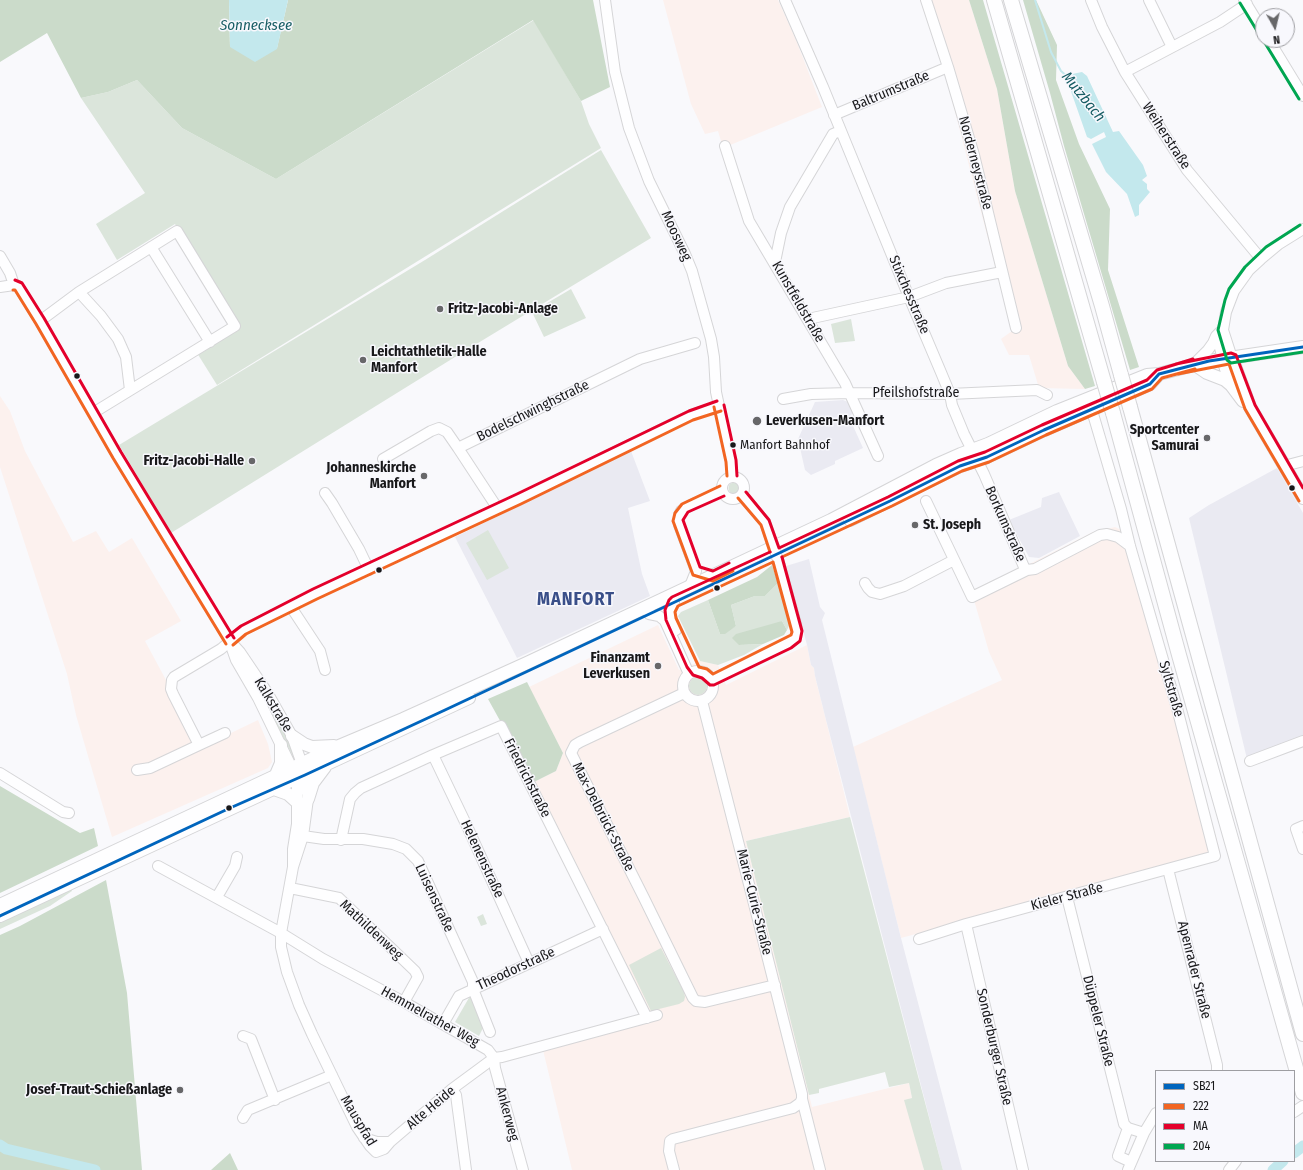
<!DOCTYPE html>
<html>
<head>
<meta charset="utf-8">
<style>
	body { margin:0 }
	#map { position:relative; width:1303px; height:1170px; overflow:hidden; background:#f9f9fc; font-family:"Fira Sans Condensed",sans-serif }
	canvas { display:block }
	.legend { position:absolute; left:1155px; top:1070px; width:140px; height:92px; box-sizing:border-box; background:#f8f8fd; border:1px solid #9e9ea2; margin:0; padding:5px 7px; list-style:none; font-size:12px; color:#18181a }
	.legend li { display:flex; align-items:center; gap:8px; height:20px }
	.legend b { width:20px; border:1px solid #9e9ea2 }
	.north { position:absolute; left:1255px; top:8px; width:40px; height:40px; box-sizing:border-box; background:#f8f8fd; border:1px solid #9e9ea2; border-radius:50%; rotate:172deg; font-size:11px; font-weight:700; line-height:16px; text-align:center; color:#18181a }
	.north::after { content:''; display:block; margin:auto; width:14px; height:18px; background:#676769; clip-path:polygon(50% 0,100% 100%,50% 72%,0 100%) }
</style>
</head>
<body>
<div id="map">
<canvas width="1303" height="1170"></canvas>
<ul class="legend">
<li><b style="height:5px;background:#0065bd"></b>SB21</li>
<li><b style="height:5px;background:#f26522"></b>222</li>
<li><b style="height:5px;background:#e4002b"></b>MA</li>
<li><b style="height:5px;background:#00a651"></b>204</li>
</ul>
<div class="north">N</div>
</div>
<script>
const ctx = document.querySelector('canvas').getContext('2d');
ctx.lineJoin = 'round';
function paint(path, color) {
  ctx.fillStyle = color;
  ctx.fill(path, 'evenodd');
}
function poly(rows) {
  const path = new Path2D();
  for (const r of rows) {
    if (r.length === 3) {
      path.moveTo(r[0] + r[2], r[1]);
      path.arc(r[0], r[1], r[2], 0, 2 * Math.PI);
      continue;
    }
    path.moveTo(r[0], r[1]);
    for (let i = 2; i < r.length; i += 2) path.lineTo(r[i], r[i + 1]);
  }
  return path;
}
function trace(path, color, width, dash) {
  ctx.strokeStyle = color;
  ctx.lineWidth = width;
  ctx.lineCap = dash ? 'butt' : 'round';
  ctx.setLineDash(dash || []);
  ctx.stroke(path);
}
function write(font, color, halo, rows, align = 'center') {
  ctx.font = font + ' "Fira Sans Condensed",sans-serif';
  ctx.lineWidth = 3;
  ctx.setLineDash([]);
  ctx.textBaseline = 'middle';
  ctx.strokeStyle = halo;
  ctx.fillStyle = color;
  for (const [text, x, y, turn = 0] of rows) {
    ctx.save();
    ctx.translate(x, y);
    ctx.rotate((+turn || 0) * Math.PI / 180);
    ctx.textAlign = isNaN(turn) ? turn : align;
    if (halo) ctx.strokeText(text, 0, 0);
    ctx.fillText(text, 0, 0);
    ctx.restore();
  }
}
const commercial = poly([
	[663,0,778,0,796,40,822,107,723,148,718,131,705,134,691,104],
	[920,0,969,0,997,89,1015,191,1068,366,1085,389,1039,388,1029,355,1009,355,1001,339,1012,331,946,77],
	[0,396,10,411,25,451,73,542,96,531,109,552,132,538,181,621,145,641,202,747,258,720,268,744,272,762,268,768,112,837,88,756,76,715,67,674,0,467],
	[1115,527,1133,536,1220,851,901,938,853,747,1002,680,989,652,972,593,1093,532],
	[658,625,679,670,700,661,718,665,726,685,807,645,811,665,814,668,815,676,850,817,746,841,812,1107,909,1083,912,1098,905,1100,924,1170,572,1170,543,1050,652,1019,534,782,556,771,563,753,529,687]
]);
const built = poly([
	[843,400,848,402,853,413,849,417,863,448,835,461,835,464,811,475,805,470,798,439,815,402],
	[631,451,650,501,628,508,642,574,650,596,517,658,455,537],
	[1277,468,1303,513,1303,737,1247,759,1189,518,1209,505],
	[1059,492,1080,536,1039,558,1029,557,1009,520,1041,507,1042,498],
	[809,559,820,607,825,613,822,620,901,938,962,1170,943,1170,825,716,815,676,814,668,811,665,807,645,786,566]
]);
const green = poly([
	[534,20,581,101,589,124,601,148,217,385,197,353,238,327,175,224,117,260,96,224,145,193,81,98,108,92,137,80,182,128,276,179],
	[601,150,651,238,455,357,171,533,119,445,425,260],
	[571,289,586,318,544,337,532,312],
	[851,319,855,341,835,343,831,324],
	[734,488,5.5],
	[488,530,509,568,487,580,466,543],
	[778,583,790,624,787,630,782,621,739,645,763,644,744,655,718,665,700,661,678,616,681,612,708,600,720,634,736,626,731,605,755,596,765,596],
	[239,657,267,697,297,755,293,757,262,694],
	[698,686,9],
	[850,817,918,1076,943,1170,924,1170,904,1100,912,1098,909,1083,889,1087,885,1072,819,1089,819,1093,809,1095,746,841],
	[71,887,72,891,50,906,0,929,0,920],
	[483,914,487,924,481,926,477,917],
	[661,948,684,992,685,997,684,1001,679,1004,651,1011,629,965],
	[470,996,483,1028,479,1036,455,1022]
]);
const forest = poly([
	[0,0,229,0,230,47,277,48,288,0,593,0,610,87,581,101,533,20,276,179,182,128,137,80,108,92,81,98,47,33,0,62],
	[969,0,983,0,1095,386,1085,389,1068,366,1015,191,997,89],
	[1023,0,1036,0,1057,45,1056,80,1079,144,1110,209,1108,270,1139,367,1130,370,1064,146,1050,93],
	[772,565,778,583,765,596,755,596,731,605,736,626,725,634,720,634,708,600,757,577],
	[782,621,787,630,784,635,763,644,739,645,732,638,736,634],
	[527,682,563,753,556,771,534,782,488,699],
	[0,786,80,833,94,828,98,846,0,893],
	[106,880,127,993,142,1170,0,1170,0,935,20,926],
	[230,1153,238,1170,211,1170]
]);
const water = poly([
	[229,0,288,0,277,49,255,62,230,47],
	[1082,72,1087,76,1113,132,1119,131,1143,165,1147,176,1142,180,1147,184,1147,189,1150,192,1139,205,1139,215,1135,217,1127,194,1106,172,1092,144,1106,137,1104,132,1091,139,1087,137,1067,80,1068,76,1072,74]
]);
const stream = poly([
	[1035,0,1051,52,1061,71,1069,78]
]);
const river = poly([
	[0,1145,6,1149,95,1170],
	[1294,1153,1303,1146],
	[1273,1170,1283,1161]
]);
const minor = poly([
	[605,0,615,72,629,128,649,181,685,254,692,271,711,339,714,357,716,392,731,461,732,476],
	[785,0,823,87,909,297,940,370,950,394,952,405,964,434,984,474,1024,567,1027,570,1035,569,1100,535,1107,534,1118,537,1130,546],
	[926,0,948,67,974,155,1016,328],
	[1091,0,1102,27,1125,72,1187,170,1261,259],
	[1149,0,1172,47],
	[1244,0,1263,31],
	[1269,40,1303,96],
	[1125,72,1220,22,1247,4],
	[834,115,948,67],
	[725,146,749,221,845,383,878,456],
	[151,247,210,342],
	[0,256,10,273,14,285],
	[775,262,781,233,790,207,833,134,840,131],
	[14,285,18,286,20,289,40,321,117,455,230,641,240,652,267,692,292,736,302,764,308,799,303,836,293,867],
	[0,287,14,285],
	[79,292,101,316,118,339,126,357,130,390],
	[808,319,909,297,946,283,1002,272],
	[40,321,79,292,177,231,235,326,93,413],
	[1223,330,1232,358],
	[1223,359,1220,348,1220,335,1223,330,1226,312,1234,291,1249,270,1261,259,1279,244,1303,229],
	[1194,364,1208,350,1213,343,1216,336,1220,332],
	[783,399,811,394,850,393,950,394,1037,390,1047,395],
	[458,448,498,509],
	[383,459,431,431,439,428,447,432,458,448,640,359,695,343],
	[1284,466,1303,461],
	[733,488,11],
	[325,493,332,503,359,549,369,570],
	[742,495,765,522,771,539],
	[926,501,972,597,1027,570],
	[865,583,868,588,872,592,880,594,904,586,954,560],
	[690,586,696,571,679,525,679,515,681,511,691,505,722,491],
	[674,602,671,607,670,614,676,630],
	[291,607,320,651,325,670],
	[649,614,659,616,665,621,689,674],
	[230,643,236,660,258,698,289,762,297,787,297,824,293,849,293,867,281,933,281,947,287,972,299,1005,312,1034,357,1127,370,1146,376,1152,384,1149,390,1142],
	[698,686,15],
	[712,680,789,643,796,638,797,632,796,624,780,566],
	[684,693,580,742,575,745,571,753,644,898,693,998,696,1001,705,1002,775,985],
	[199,745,225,733],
	[433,755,467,826,529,963],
	[1250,761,1303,741],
	[137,770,150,768,199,745,173,694,171,689,172,680,174,677,221,649,243,630,315,594,519,499,691,415,719,406],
	[0,773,63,812,69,813],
	[1303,826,1296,829,1303,849],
	[296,835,324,839,363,839,393,844,406,849,418,861,473,982,473,989,490,1032],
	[341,840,350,799,355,793,361,788,433,755,501,726,647,1018],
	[158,866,281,933,323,959,404,1002,488,1050,494,1058,495,1068,523,1170],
	[1168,869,1217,1065,1217,1071],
	[290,888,339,898,415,971,418,977,404,1002],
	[217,897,235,866,237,857],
	[1067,897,1124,1124,1128,1128,1144,1133],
	[966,924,1023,1170],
	[919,939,966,924,1215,856,1177,708,1130,546,1121,509,1093,414,1086,404],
	[443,1024,459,996,603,929],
	[243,1036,251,1039,275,1100],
	[452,1089,456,1095,466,1170],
	[802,1099,820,1170],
	[1294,1112,1303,1106],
	[243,1118,248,1110,332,1075],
	[1128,1128,1118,1156,1131,1162],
	[364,1138,377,1142,390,1142,452,1089,494,1058,502,1057,657,1015],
	[674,1170,669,1151,670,1141,673,1139,793,1108,800,1103,802,1099,802,1094,752,896,702,701],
	[1128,1170,1144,1133,1156,1113],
	[1229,1170,1236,1161]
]);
const major = poly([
	[1232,358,1250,407,1303,498],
	[1223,359,1231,385,1243,401],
	[1194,364,1207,373,1225,380,1231,385],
	[850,520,960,466,987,457,1044,430,1150,384,1159,374],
	[292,736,304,744,312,747,334,746],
	[275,777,281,763,281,745],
	[274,789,288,794,298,803],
	[308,799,313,783,325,767],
	[0,905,339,746,403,719,527,663,831,520,936,465,961,454,988,444,1057,411,1147,375,1159,374,1209,361,1303,347],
	[0,916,469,698]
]);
const highway = poly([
	[994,0,1104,382],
	[1011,0,1102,306,1121,375],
	[1130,407,1303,1034],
	[1113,413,1179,655,1303,1093]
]);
const minorBridge = poly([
	[771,539,780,566]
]);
const highwayBridge = poly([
	[1121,375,1130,407],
	[1104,382,1113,413]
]);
const bus1 = poly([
	[0,916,230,808,305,775,445,710,890,501,960,466,987,457,1044,430,1150,384,1159,374,1209,361,1303,347]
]);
const bus2 = poly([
	[13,290,15,290,36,324,113,458,226,644],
	[1178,374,1229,364,1245,409,1299,501],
	[714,407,726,462,727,476],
	[720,486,682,504,675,513,673,521,693,575,713,581,733,571],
	[738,498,761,525,770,552],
	[782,557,892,506,962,471,989,462,1046,435,1152,389,1162,378,1195,369],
	[773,562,792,632,791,635,713,674,707,669,699,667,676,618,675,612,678,606,773,562],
	[233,645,246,634,317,599,521,504,693,420,721,411]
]);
const bus3 = poly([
	[15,280,22,283,44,318,121,452,234,638],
	[1176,364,1231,353,1236,355,1255,405,1303,488],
	[724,405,736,460,737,476],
	[746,492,769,520,779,548,888,497,958,461,985,452,1042,425,1147,380,1157,370,1193,359],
	[724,496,688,512,683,520,700,567,713,571,729,563],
	[770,552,672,597,669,600,665,610,666,620,687,667,693,675,702,678,710,685,714,685,791,648,800,641,802,631,782,557],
	[227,637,241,626,313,589,517,494,689,411,717,401]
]);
const bus4 = poly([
	[1240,3,1259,34],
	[1265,43,1299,99],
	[1300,225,1266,247,1245,267,1229,289,1225,300,1218,330,1227,360,1231,363,1303,352]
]);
const markers = [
	[440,309,4,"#676769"],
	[363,360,4,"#676769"],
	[77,376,3.5,"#18181a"],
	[757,421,5,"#676769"],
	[1207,438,4,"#676769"],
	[733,445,3.5,"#18181a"],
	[252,461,4,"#676769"],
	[424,476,4,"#676769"],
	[1292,488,3.5,"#18181a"],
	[915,525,4,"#676769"],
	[379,570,3.5,"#18181a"],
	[717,588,3.5,"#18181a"],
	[658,666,4,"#676769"],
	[229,808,3.5,"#18181a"],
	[180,1090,4,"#676769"]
];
const busNames = [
	["Manfort Bahnhof",740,445]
];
const streetNames = [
	["Baltrumstraße",891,91,-23],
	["Weiherstraße",1166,136,57],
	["Norderneystraße",975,163,75],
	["Moosweg",676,236,65],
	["Stixchesstraße",909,295,67],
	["Kunstfeldstraße",798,302,60],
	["Pfeilshofstraße",916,393],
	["Bodelschwinghstraße",533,411,-26],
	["Borkumstraße",1005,524,66],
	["Syltstraße",1171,689,74],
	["Kalkstraße",273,705,59],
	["Friedrichstraße",527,778,63],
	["Max-Delbrück-Straße",603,817,63],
	["Helenenstraße",482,859,65],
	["Kieler Straße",1067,897,-15],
	["Luisenstraße",434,898,65],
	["Marie-Curie-Straße",754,902,76],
	["Mathildenweg",371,930,43],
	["Theodorstraße",516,969,-25],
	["Apenrader Straße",1194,970,76],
	["Hemmelrather Weg",430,1017,29],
	["Düppeler Straße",1098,1021,76],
	["Sonderburger Straße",994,1047,77],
	["Alte Heide",431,1108,-40],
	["Ankerweg",507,1114,75],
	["Mauspfad",358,1121,59]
];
const poiNames = [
	["Fritz-Jacobi-Anlage",448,309,"left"],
	["Leichtathletik-Halle",371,352,"left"],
	["Manfort",371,368,"left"],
	["Leverkusen-Manfort",766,421,"left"],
	["Sportcenter",1199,430],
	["Samurai",1199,446],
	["Fritz-Jacobi-Halle",244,461],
	["Johanneskirche",416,468],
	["Manfort",416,484],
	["St. Joseph",923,525,"left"],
	["Finanzamt",650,658],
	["Leverkusen",650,674],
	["Josef-Traut-Schießanlage",172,1090]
];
const waterNames = [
	["Sonnecksee",256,26],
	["Mutzbach",1083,97,51]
];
const districtNames = [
	["MANFORT",576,600]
];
paint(commercial, '#fcf1ee');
paint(built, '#eaeaf2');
paint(green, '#dbe5db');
paint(forest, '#cbdbca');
paint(water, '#c3e8ed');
trace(stream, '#c3e8ed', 2);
trace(river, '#c3e8ed', 11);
trace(minor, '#d5d5d7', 12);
trace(major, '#d5d5d7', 14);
trace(highway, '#d5d5d7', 16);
trace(minor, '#fefeff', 10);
trace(major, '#fefeff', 12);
trace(highway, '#fefeff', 14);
trace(minorBridge, '#d5d5d7', 12, []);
trace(highwayBridge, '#d5d5d7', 16, []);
trace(minorBridge, '#fefeff', 10);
trace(highwayBridge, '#fefeff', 14);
trace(bus1, '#0065bd', 3);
trace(bus2, '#f26522', 3);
trace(bus3, '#e4002b', 3);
trace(bus4, '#00a651', 3);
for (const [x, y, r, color] of markers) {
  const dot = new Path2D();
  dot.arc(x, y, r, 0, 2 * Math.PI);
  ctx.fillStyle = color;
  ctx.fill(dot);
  trace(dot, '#f8f8fd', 1.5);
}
write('13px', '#18181a', '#f8f8fd', busNames, 'left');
write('14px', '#18181a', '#f8f8fd', streetNames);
write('bold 14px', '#18181a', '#f8f8fd', poiNames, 'right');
write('italic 15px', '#185e65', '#f8f8fd', waterNames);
ctx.letterSpacing = '1px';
write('bold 18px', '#3a4f89', '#f8f8fd', districtNames);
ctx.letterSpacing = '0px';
</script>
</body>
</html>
